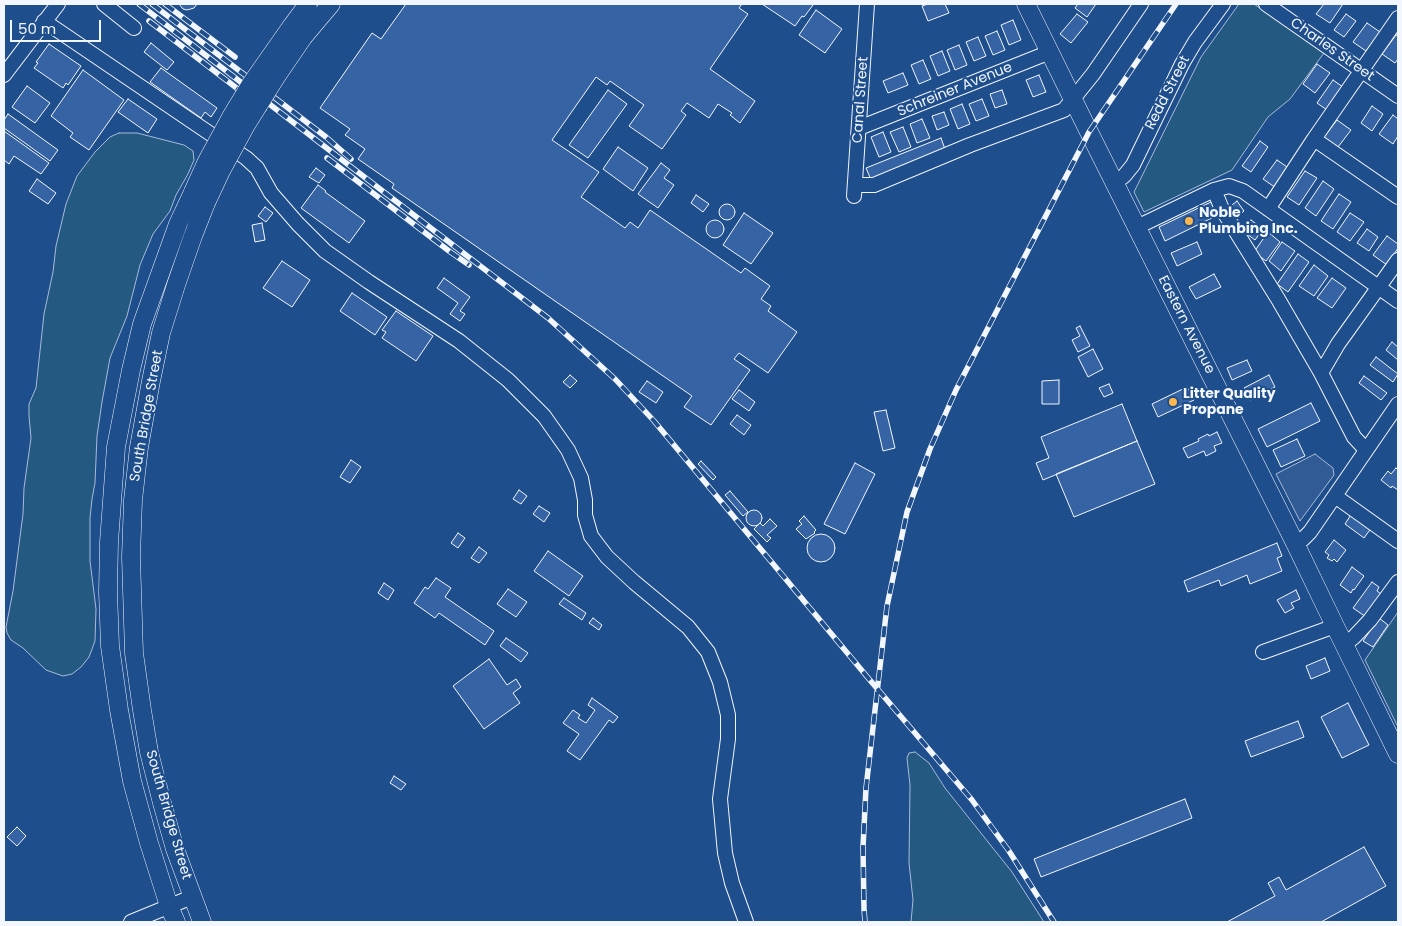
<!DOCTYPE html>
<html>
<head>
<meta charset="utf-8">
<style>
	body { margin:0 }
	#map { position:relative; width:1402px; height:926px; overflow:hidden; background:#1f4e8c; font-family:Poppins,sans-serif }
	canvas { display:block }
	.frame { position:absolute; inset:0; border:5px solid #f2f6ff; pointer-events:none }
	.scale { position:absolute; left:10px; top:20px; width:91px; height:22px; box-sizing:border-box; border:2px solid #f2f6ff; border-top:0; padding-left:6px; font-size:15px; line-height:18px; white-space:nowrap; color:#f2f6ff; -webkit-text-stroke:4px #1f4e8c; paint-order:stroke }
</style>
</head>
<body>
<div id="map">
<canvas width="1402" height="926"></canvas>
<div class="frame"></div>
<div class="scale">50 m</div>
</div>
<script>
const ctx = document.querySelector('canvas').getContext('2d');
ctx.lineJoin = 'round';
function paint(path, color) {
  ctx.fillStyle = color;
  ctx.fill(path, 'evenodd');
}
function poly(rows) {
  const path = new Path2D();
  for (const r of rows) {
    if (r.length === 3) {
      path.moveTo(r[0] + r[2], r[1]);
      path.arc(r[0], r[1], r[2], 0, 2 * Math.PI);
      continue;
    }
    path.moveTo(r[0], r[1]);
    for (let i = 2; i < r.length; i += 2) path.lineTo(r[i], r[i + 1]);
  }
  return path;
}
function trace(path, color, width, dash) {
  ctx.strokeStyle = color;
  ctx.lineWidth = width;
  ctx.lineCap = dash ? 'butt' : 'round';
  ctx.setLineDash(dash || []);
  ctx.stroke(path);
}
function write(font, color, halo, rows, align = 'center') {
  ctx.font = font + ' Poppins,sans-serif';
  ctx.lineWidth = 4;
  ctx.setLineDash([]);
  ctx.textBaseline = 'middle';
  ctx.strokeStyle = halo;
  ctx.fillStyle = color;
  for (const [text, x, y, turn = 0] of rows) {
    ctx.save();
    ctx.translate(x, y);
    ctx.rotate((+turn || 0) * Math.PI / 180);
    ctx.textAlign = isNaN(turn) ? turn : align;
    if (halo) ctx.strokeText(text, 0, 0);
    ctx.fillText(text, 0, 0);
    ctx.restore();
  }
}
const green = poly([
	[1239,4,1254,4,1324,53,1290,99,1268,117,1232,170,1144,212,1134,192,1201,57,1239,4],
	[119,133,137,133,184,145,193,151,194,160,188,174,176,195,170,211,153,234,140,265,127,316,110,358,102,402,97,436,95,483,92,499,90,518,90,561,96,609,95,641,89,657,81,667,72,674,63,676,46,670,23,648,11,640,7,633,6,627,13,591,23,514,24,488,31,438,29,416,29,404,36,388,44,314,53,272,56,246,66,204,77,176,95,152,110,137,119,133],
	[1398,612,1398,727,1365,660,1398,612],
	[915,752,929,763,945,788,1012,872,1044,922,911,922,913,900,909,863,910,785,907,758,909,753,915,752]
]);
const parking = poly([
	[1315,454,1333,468,1334,475,1300,521,1276,474,1315,454]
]);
const building = poly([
	[179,4,197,4,194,8,187,10,183,9,179,4],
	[406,4,742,4,739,8,748,14,710,69,755,101,740,123,730,115,732,113,718,104,709,118,687,103,681,111,686,115,662,149,629,126,644,105,610,81,607,85,596,77,552,140,599,172,581,197,625,228,630,222,638,228,650,210,741,273,745,268,770,286,761,299,771,306,768,311,797,332,768,373,739,353,734,359,750,370,711,425,684,407,692,396,392,188,394,184,358,159,365,149,345,135,350,129,320,108,372,33,381,39,406,4],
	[762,4,811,4,813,5,804,17,802,16,795,26,762,4],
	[928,4,945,4,949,13,928,21,922,6,928,4],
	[1078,4,1096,4,1087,17,1075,8,1078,4],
	[1324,4,1343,4,1330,23,1316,14,1324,4],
	[816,10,842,29,825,53,799,35,816,10],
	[1077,14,1088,22,1071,43,1060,34,1077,14],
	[1346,14,1356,21,1344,37,1334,30,1346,14],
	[1013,20,1021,40,1009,45,1001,25,1013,20],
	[1367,23,1380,32,1366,51,1353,42,1367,23],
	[997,31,1005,50,993,55,985,36,997,31],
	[1396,35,1398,36,1398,59,1395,63,1382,54,1396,35],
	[978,37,986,56,974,61,966,42,978,37],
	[151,43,174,62,167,70,144,52,151,43],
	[49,44,81,66,68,85,66,83,63,88,34,68,38,63,36,62,49,44],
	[959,45,967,65,955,70,947,50,959,45],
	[942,51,950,71,938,76,930,56,942,51],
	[923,60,931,79,919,84,911,65,923,60],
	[1317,64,1330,73,1315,93,1303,84,1317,64],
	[161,68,217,108,211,117,205,112,201,118,150,82,161,68],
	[83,70,124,100,89,150,70,137,73,133,51,116,83,70],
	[903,73,908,85,888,93,883,81,903,73],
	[1039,75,1046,92,1033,97,1026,80,1039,75],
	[1333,80,1343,87,1327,110,1317,103,1333,80],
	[27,86,50,103,35,123,12,107,27,86],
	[608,90,627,104,588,158,569,145,608,90],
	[1002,90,1007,104,995,108,990,94,1002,90],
	[128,99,157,119,148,133,118,112,128,99],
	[982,99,989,116,976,121,969,104,982,99],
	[962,104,970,124,958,129,950,109,962,104],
	[1372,106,1383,114,1372,131,1361,123,1372,106],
	[944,112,949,125,937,130,932,116,944,112],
	[8,114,58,150,50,161,4,128,4,120,8,114],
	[1393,115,1398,119,1398,136,1393,144,1379,134,1393,115],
	[922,119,930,138,917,143,910,124,922,119],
	[1337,120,1351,130,1338,147,1324,137,1337,120],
	[903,127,911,147,899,152,890,132,903,127],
	[4,131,49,163,41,174,14,156,9,164,4,160,4,131],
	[883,132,891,152,879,157,871,137,883,132],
	[941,138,946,152,872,182,866,168,941,138],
	[1260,141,1268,147,1251,172,1242,166,1260,141],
	[618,147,648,168,633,191,603,169,618,147],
	[1277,160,1290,169,1276,188,1263,179,1277,160],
	[661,163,670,170,664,178,674,185,658,208,638,194,661,163],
	[316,168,325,175,319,183,309,177,316,168],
	[1305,171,1317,178,1299,205,1287,197,1305,171],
	[37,179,56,193,48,204,29,191,37,179],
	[1323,181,1334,189,1316,216,1305,208,1323,181],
	[318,185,326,191,325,192,365,221,349,243,301,208,318,185],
	[1339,194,1351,202,1333,229,1321,221,1339,194],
	[696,195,709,204,703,212,691,203,696,195],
	[1213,201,1220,214,1165,241,1159,227,1213,201],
	[1237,201,1244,211,1235,219,1227,209,1237,201],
	[727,212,8],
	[265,207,273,213,266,222,258,216,265,207],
	[744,213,773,233,751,264,723,245,744,213],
	[1350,213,1364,222,1350,241,1337,232,1350,213],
	[1251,220,1263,229,1255,240,1243,231,1251,220],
	[715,229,9],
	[262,223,265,240,255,242,252,225,262,223],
	[1367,229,1378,237,1369,251,1357,243,1367,229],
	[1268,232,1280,242,1266,261,1254,252,1268,232],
	[1387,236,1398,244,1398,248,1387,265,1373,255,1387,236],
	[1197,242,1202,254,1177,266,1171,253,1197,242],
	[1282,242,1295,251,1281,271,1269,261,1282,242],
	[1298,254,1309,262,1288,292,1277,284,1298,254],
	[282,261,310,280,292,307,263,288,282,261],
	[1314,265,1328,276,1314,296,1299,286,1314,265],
	[1214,274,1221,287,1196,299,1189,287,1214,274],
	[444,278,470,297,460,311,465,314,460,321,450,314,458,303,437,288,444,278],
	[1332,278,1346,288,1332,308,1317,298,1332,278],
	[352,293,387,317,375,335,340,311,352,293],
	[396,311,433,336,416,361,382,338,386,332,382,330,396,311],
	[1080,326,1090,346,1078,352,1072,340,1080,336,1076,328,1080,326],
	[1392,342,1398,347,1398,360,1386,350,1392,342],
	[1093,349,1103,369,1088,377,1078,357,1093,349],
	[1376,357,1398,374,1393,382,1370,365,1376,357],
	[1247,360,1252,371,1232,380,1227,368,1247,360],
	[570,375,577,381,570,388,563,382,570,375],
	[1269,375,1275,387,1250,400,1244,388,1269,375],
	[1364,376,1387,393,1381,400,1359,383,1364,376],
	[1059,380,1059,404,1042,404,1042,381,1059,380],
	[647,381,663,392,656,403,639,392,647,381],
	[1109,384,1113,393,1104,397,1099,388,1109,384],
	[1187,387,1194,400,1158,417,1152,404,1187,387],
	[739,390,755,402,749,411,732,399,739,390],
	[1311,403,1320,421,1267,447,1258,429,1311,403],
	[1122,404,1137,441,1043,480,1036,463,1049,458,1041,437,1122,404],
	[886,410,895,448,883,451,874,412,886,410],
	[737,415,751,425,744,435,730,424,737,415],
	[1217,432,1222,443,1214,446,1216,451,1206,456,1204,451,1188,458,1183,448,1199,441,1198,439,1208,434,1209,436,1217,432],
	[1297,439,1305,456,1281,467,1273,450,1297,439],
	[1137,441,1155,484,1074,517,1056,474,1137,441],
	[351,460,361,467,350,483,340,477,351,460],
	[701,461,716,477,713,480,698,464,701,461],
	[855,463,875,474,845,534,824,524,855,463],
	[1396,468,1398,470,1398,490,1392,486,1391,488,1381,480,1388,471,1391,474,1396,468],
	[519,490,527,496,521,504,513,499,519,490],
	[730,491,748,512,743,516,725,495,730,491],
	[539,506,550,513,544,522,533,514,539,506],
	[754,518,8],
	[1352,513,1372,527,1364,538,1345,524,1352,513],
	[804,516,816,530,814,532,815,533,806,539,796,529,802,524,799,521,804,516],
	[770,519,777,526,767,535,771,538,767,542,754,529,760,523,763,526,770,519],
	[458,533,465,538,458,548,451,543,458,533],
	[821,548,14],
	[1334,540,1346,550,1337,562,1334,559,1332,561,1327,558,1329,555,1325,552,1334,540],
	[1277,543,1282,556,1277,558,1282,571,1250,584,1247,575,1221,586,1219,580,1188,592,1184,581,1277,543],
	[479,547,487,553,479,563,471,558,479,547],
	[548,551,583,576,569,596,534,571,548,551],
	[1352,567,1364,576,1354,590,1353,589,1351,593,1340,585,1352,567],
	[436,578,451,588,445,597,494,631,485,645,439,613,435,618,414,603,425,587,428,589,436,578],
	[1372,582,1379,587,1377,591,1385,597,1369,619,1353,608,1372,582],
	[384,583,394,590,388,600,378,593,384,583],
	[508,589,527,602,516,617,497,604,508,589],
	[1296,590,1300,599,1291,603,1294,608,1285,613,1277,600,1296,590],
	[564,598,586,613,582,620,559,604,564,598],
	[593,618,602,625,599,630,589,623,593,618],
	[1379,618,1388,625,1373,647,1363,641,1379,618],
	[506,638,528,653,521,662,500,646,506,638],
	[1325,658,1330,671,1311,679,1306,666,1325,658],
	[489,659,507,685,516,679,521,687,513,693,520,703,484,729,453,686,489,659],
	[592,698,618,717,613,723,609,720,580,760,567,751,579,734,563,723,573,710,580,715,578,718,586,723,595,710,588,705,592,698],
	[1348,703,1369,745,1342,758,1321,717,1348,703],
	[1298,721,1304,737,1251,757,1245,741,1298,721],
	[394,776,406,784,401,790,390,783,394,776],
	[1185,799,1192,818,1041,877,1034,859,1185,799],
	[17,827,26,836,17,846,7,837,17,827],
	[1364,847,1386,886,1321,922,1227,922,1275,896,1268,883,1279,877,1286,890,1364,847]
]);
const minor = poly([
	[104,4,134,28],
	[1266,4,1398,96],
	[44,21,246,158,257,168,271,193,298,224,325,251,369,282,459,341,508,380,544,416,568,450,581,478,585,500,585,515,591,536,607,557,634,582,688,627,708,652,720,682,728,715,728,739,720,799,725,853,732,883,746,922],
	[4,75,58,4],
	[859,128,1050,52],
	[1314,139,1398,197],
	[1115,183,1124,176,1133,165,1182,64,1195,42,1223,4],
	[855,185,874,185,970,145,1064,110,1093,74,1141,4],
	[1214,190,1222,209,1278,299,1321,373,1354,437,1366,450],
	[854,196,867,4],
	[1268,209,1314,139,1398,18],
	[1137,227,1214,190,1229,186,1243,191,1398,301],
	[1321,373,1338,344,1398,260],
	[1335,496,1398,541],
	[1295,543,1303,539,1310,532,1398,404],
	[1344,645,1354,637,1370,620,1398,582],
	[1263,652,1335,626],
	[131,922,192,897]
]);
const major = poly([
	[1026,4,1089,132,1295,543,1335,626,1398,754],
	[291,27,308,4],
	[304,36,331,4],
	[176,922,169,906,149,843,132,781,119,710,110,646,108,592,109,542,116,447,131,370,142,324,178,224,193,192],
	[202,922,175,849,162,803,149,752,142,710,134,653,131,557,133,500,139,447,151,381,161,333,176,285,193,236,206,203]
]);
const rail = poly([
	[139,4,548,318,615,379,654,421,869,679,972,800,1009,851,1054,922],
	[152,4,326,137,351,159],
	[165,4,235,57],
	[149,21,264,109],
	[327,158,449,251,469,265],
	[865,922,864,909,863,847,866,788,887,606,907,512,930,449,956,390,1089,132,1176,4]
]);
const majorBridge = poly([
	[193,192,207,161,231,117,251,84,291,27],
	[206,203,221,171,246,125,276,77,304,36]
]);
const markers = [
	[1189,221,5,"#ffb74d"],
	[1173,402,5,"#ffb74d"]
];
const streetNames = [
	["Charles Street",1332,50,35],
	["Schreiner Avenue",955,90,-22],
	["Redd Street",1168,93,-63],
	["Canal Street",861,100,-86],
	["Eastern Avenue",1186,325,63],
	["South Bridge Street",147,416,-80],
	["South Bridge Street",168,815,74]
];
const poiNames = [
	["Noble",1199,213],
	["Plumbing Inc.",1199,229],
	["Litter Quality",1183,394],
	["Propane",1183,410]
];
paint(green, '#245a82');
trace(green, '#a8bbd7', 1);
paint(parking, '#305b95');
trace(parking, '#a8bbd7', 1);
paint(building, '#3563a3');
trace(building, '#f2f6ff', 1);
trace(minor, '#f2f6ff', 16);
trace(major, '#f2f6ff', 19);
trace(minor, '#1f4e8c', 14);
trace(major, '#1f4e8c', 18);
trace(rail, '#f2f6ff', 5.5);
trace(rail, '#1f4e8c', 4, [11]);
trace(majorBridge, '#f2f6ff', 19, []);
trace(majorBridge, '#1f4e8c', 18);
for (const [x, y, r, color] of markers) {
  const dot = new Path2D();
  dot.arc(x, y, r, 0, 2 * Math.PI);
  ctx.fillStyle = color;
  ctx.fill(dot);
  trace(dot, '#1f4e8c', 2);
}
write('14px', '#f2f6ff', '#1f4e8c', streetNames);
write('bold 14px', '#f2f6ff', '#1f4e8c', poiNames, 'left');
</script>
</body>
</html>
